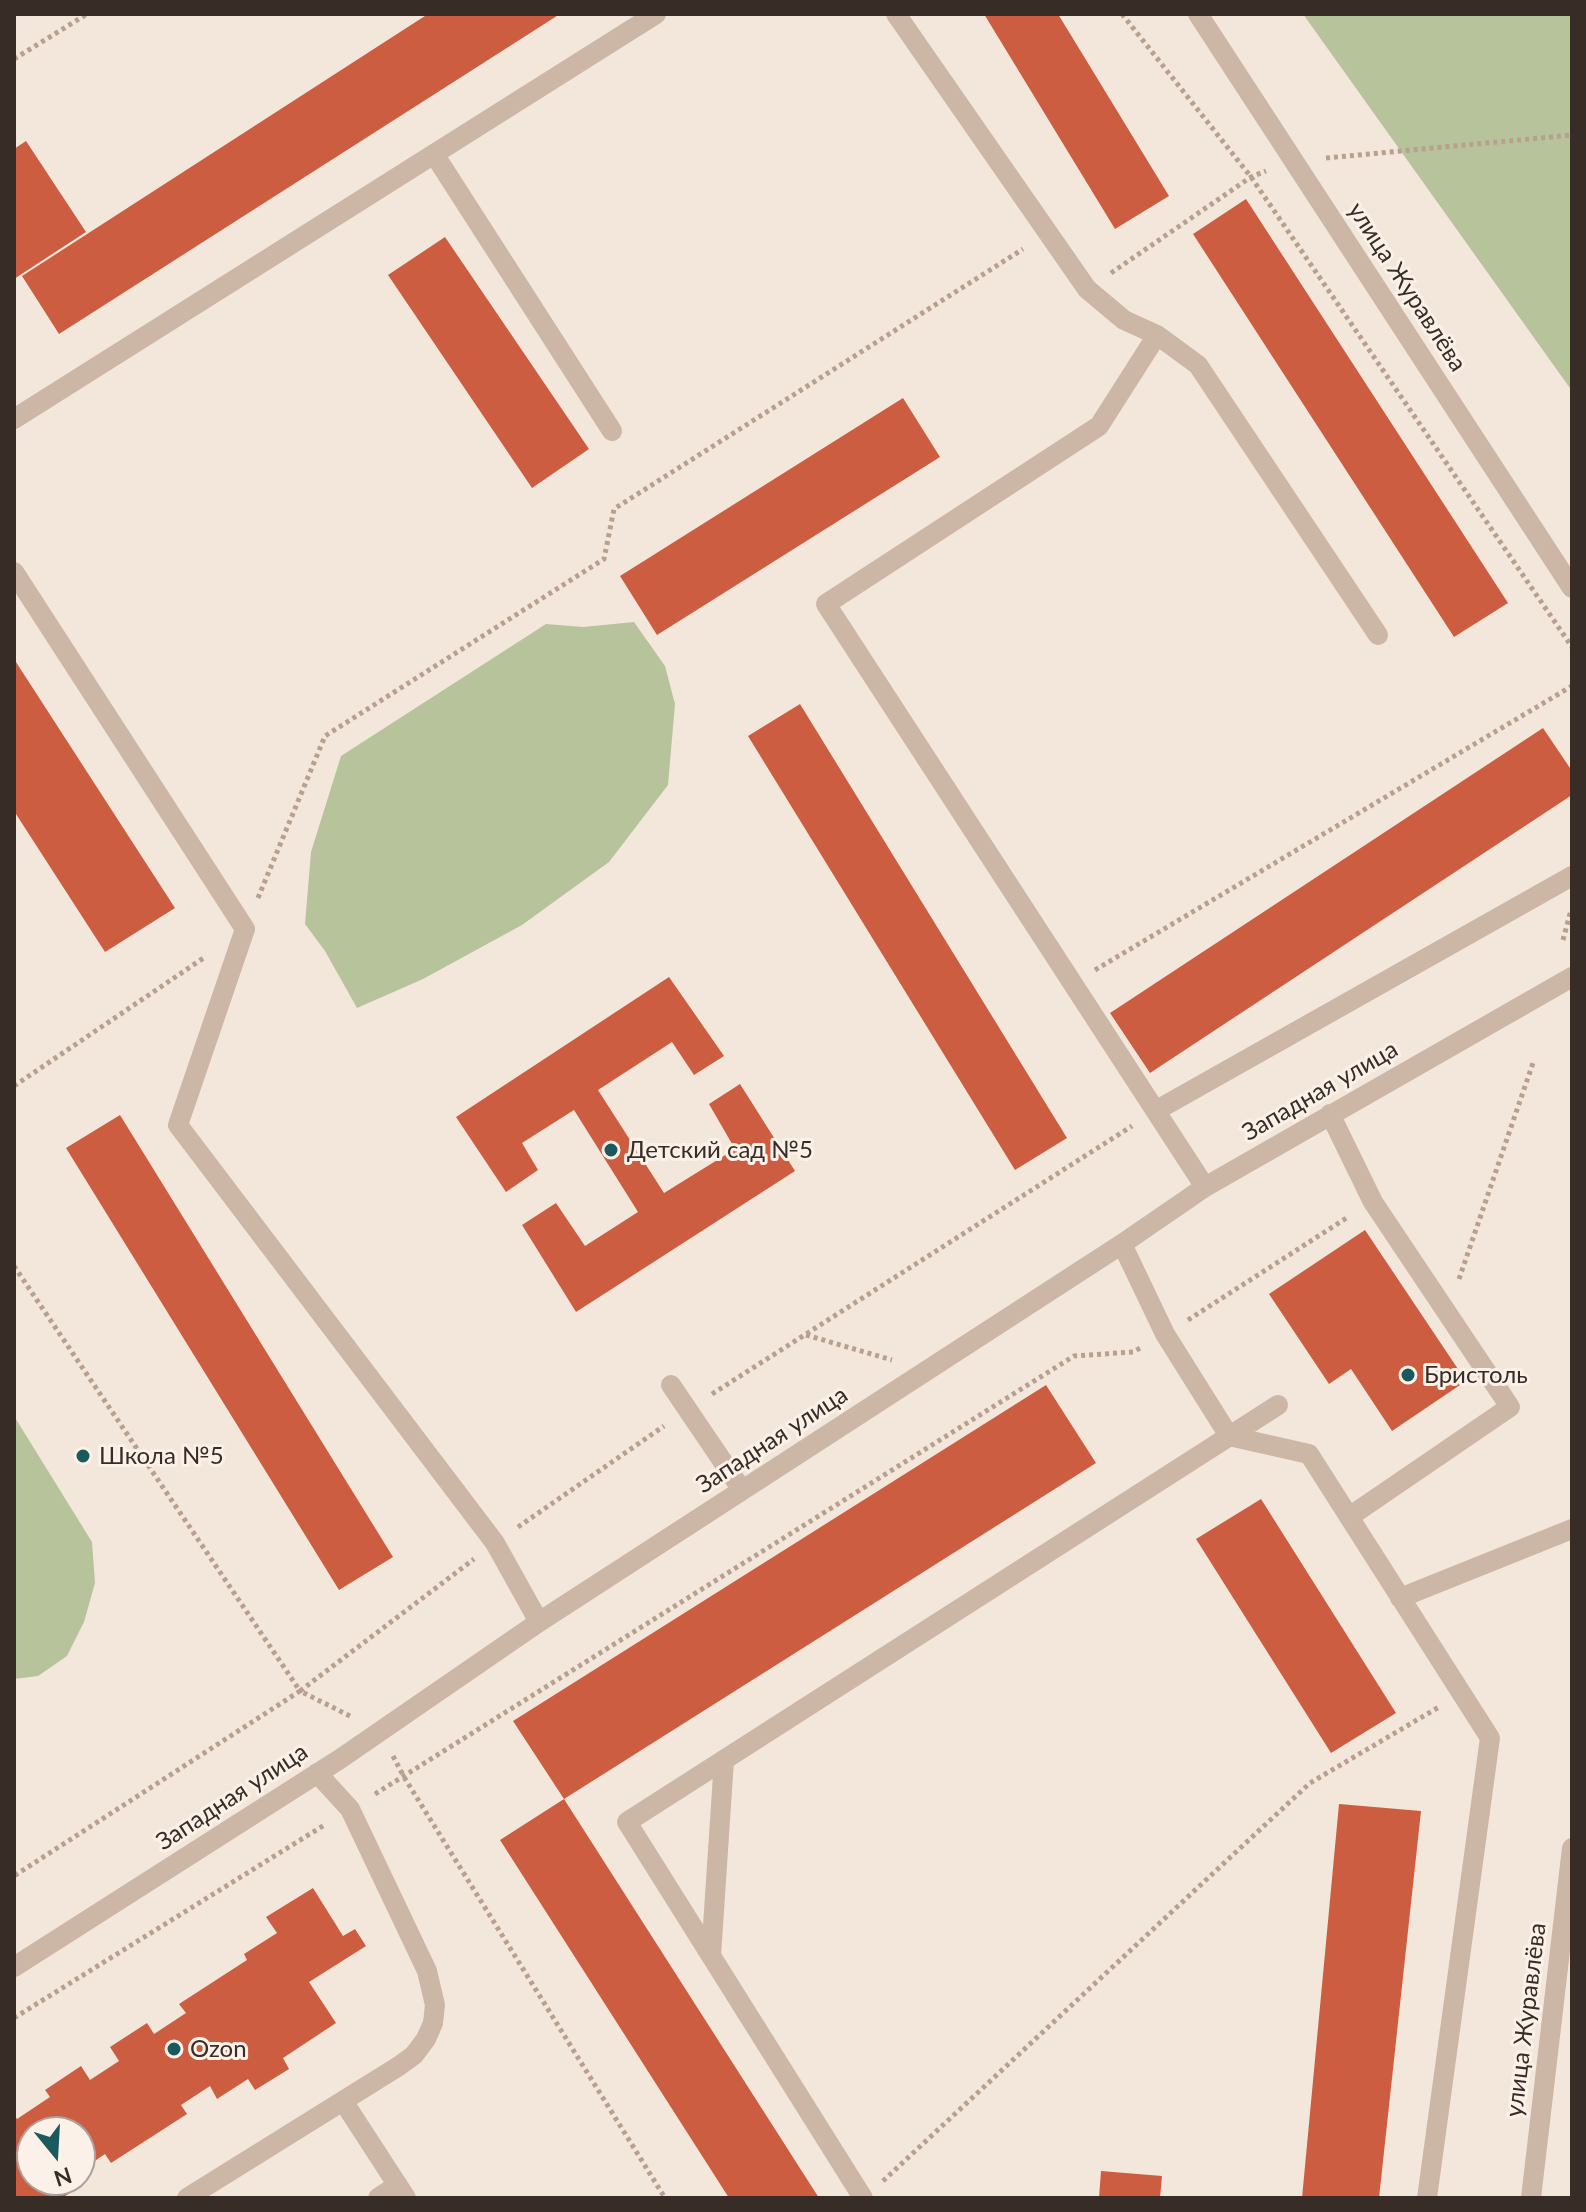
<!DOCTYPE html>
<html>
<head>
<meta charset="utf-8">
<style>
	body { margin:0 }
	#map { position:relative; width:1586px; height:2212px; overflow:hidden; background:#f3e7db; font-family:Lato,sans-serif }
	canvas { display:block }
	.frame { position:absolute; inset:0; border:16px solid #382c27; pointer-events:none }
	.north { position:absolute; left:16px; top:2116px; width:80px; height:80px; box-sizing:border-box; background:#fbf1e8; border:2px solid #ada29b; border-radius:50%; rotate:162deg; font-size:22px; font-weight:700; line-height:32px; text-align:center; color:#382c27 }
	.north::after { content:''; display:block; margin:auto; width:28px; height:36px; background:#1a5a5c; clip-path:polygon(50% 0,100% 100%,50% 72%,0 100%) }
</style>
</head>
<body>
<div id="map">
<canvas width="1586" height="2212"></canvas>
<div class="frame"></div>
<div class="north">N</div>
</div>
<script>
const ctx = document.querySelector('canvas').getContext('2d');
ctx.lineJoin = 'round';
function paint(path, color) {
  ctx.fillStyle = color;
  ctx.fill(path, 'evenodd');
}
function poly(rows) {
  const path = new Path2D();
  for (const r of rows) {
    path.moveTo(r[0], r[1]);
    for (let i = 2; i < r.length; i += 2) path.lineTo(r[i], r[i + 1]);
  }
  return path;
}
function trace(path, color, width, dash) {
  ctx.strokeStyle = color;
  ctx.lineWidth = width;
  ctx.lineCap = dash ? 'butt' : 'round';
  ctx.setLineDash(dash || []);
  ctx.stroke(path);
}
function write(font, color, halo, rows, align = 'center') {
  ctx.font = font + ' Lato,sans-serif';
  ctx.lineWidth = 6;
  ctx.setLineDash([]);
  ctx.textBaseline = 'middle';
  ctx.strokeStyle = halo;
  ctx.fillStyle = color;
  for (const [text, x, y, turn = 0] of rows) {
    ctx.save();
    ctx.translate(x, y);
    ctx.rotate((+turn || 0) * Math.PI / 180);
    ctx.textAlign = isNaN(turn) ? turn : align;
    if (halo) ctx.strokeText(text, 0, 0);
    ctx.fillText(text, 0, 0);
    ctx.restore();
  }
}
const green = poly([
	[1303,14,1572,14,1572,391],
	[634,622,665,666,675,704,668,785,609,862,522,925,423,979,357,1008,325,951,305,924,311,852,341,756,546,624,583,627],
	[14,1416,92,1542,95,1583,84,1622,67,1656,38,1676,14,1679]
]);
const building = poly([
	[428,14,560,14,59,334,22,276],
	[984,14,1058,14,1169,196,1115,229],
	[26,141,86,232,14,279,14,149],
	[1246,199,1508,603,1454,637,1193,234],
	[445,237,589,449,532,488,388,275],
	[903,398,940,457,657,635,620,576],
	[14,659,175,908,105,952,14,811],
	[800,704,1067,1138,1015,1170,748,736],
	[1543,728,1572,771,1572,795,1150,1073,1110,1013],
	[669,977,724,1056,694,1075,672,1042,598,1090,664,1193,735,1149,709,1104,740,1084,795,1171,576,1312,522,1225,556,1203,585,1246,638,1212,574,1110,522,1143,538,1170,506,1192,456,1117],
	[120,1115,393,1557,339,1590,66,1148],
	[1365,1230,1466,1381,1392,1431,1351,1369,1329,1384,1269,1294],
	[1046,1385,1096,1463,564,1799,513,1721],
	[1261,1499,1396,1713,1331,1753,1196,1539],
	[564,1799,819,2198,729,2198,500,1840],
	[1339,1804,1421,1811,1379,2198,1302,2198],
	[313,1888,343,1936,355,1929,366,1946,309,1982,336,2023,283,2058,289,2069,255,2090,248,2079,217,2099,210,2086,181,2105,187,2114,111,2163,105,2154,80,2171,80,2132,32,2132,32,2180,77,2180,81,2186,62,2198,14,2198,14,2115,17,2119,50,2097,45,2090,81,2066,90,2080,119,2061,110,2047,147,2023,154,2034,186,2013,179,2004,247,1960,244,1954,277,1933,266,1917],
	[1101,2171,1162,2176,1160,2198,1099,2198]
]);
const path = poly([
	[1122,14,1251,177,1572,647],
	[14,59,87,14],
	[1326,158,1572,135],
	[1111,273,1251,177,1266,171],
	[258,898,325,736,604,559,614,509,1023,249],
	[1563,940,1571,910],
	[1095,970,1572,686],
	[14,1086,205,957],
	[14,1266,300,1691,14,1876],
	[1459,1279,1534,1060],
	[1188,1320,1348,1217],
	[806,1335,892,1360],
	[712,1394,1132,1126],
	[518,1527,664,1426],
	[350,1716,300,1691,474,1559],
	[393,1756,404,1777,665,2198],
	[375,1794,1074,1356,1133,1352,1142,1347],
	[14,2018,326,1824],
	[883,2181,1310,1783,1439,1707]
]);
const minor = poly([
	[896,14,1087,289,1124,320,1157,335,1198,365,1378,635],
	[1198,14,1572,588],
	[434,154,612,431],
	[1157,335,1099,426,826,604,1205,1187],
	[14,419,656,14],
	[14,572,245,929,178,1125,495,1543,539,1622],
	[1157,1110,1572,876],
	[1330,1114,1373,1202,1510,1407,1349,1517],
	[1122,1244,1165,1334,1229,1436,1309,1454,1490,1738,1427,2198],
	[671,1385,742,1490],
	[1400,1598,1572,1529],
	[711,1956,724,1760],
	[14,1967,340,1759,539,1622,1122,1244,1205,1187,1572,977],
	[343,2101,406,2198],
	[187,2198,399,2066,414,2055,426,2039,433,2023,435,2005,427,1971,350,1809,317,1773],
	[378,2198,398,2185],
	[863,2198,627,1822,1278,1405],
	[1531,2198,1572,1848]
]);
const markers = [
	[611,1150,8,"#1a5a5c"],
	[1408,1375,8,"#1a5a5c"],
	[83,1456,8,"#1a5a5c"],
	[174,2049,8,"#1a5a5c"]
];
const streetNames = [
	["улица Журавлёва",1407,287,57],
	["Западная улица",1320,1091,-30],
	["Западная улица",772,1440,-33],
	["Западная улица",232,1797,-33],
	["улица Журавлёва",1526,2020,-83]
];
const poiNames = [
	["Детский сад №5",627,1150],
	["Бристоль",1424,1375],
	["Школа №5",99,1456],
	["Ozon",190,2049]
];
paint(green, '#b7c39a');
paint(building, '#cd5d40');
trace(path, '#b8a090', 5, [4, 4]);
trace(minor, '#ccb6a6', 20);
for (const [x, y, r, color] of markers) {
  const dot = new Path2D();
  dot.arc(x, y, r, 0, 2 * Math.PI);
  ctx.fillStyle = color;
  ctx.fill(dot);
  trace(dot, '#fbf1e8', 3);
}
write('24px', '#382c27', '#fbf1e8', streetNames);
write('24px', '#382c27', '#fbf1e8', poiNames, 'left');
</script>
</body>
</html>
